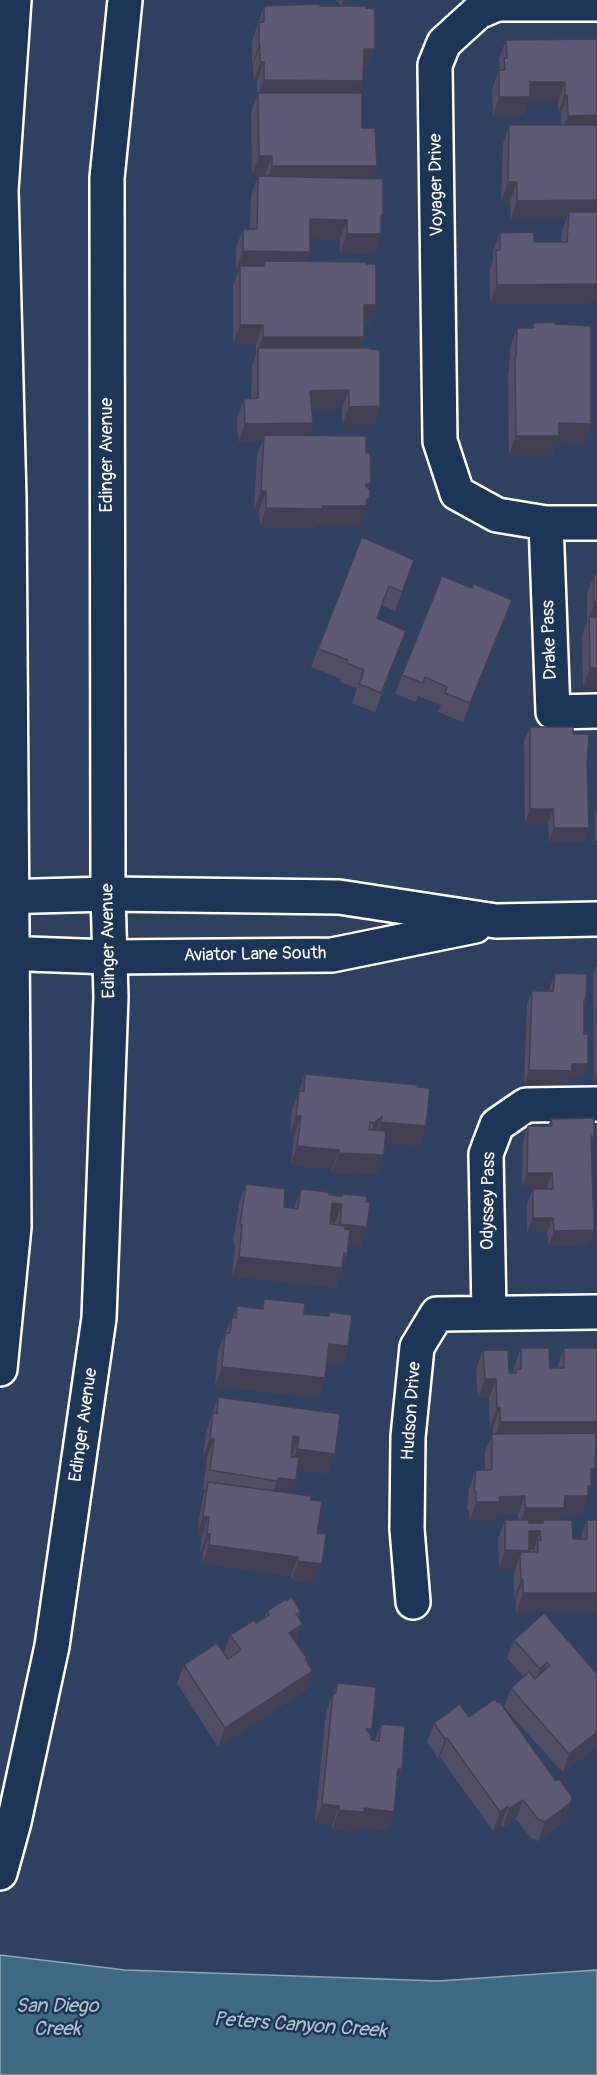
<!DOCTYPE html>
<html>
<head>
<meta charset="utf-8">
<style>
	body { margin:0 }
	canvas { display:block; background:#304060 }
</style>
</head>
<body>
<canvas width="597" height="2075"></canvas>
<script>
const ctx = document.querySelector('canvas').getContext('2d');
ctx.lineJoin = 'round';
function paint(path, color) {
  ctx.fillStyle = color;
  ctx.fill(path, 'evenodd');
}
function poly(rows) {
  const path = new Path2D();
  for (const r of rows) {
    path.moveTo(r[0], r[1]);
    for (let i = 2; i < r.length; i += 2) path.lineTo(r[i], r[i + 1]);
  }
  return path;
}
function trace(path, color, width, dash) {
  ctx.strokeStyle = color;
  ctx.lineWidth = width;
  ctx.lineCap = dash ? 'butt' : 'round';
  ctx.setLineDash(dash || []);
  ctx.stroke(path);
}
function write(font, color, halo, rows, align = 'center') {
  ctx.font = font + ' Pangolin,sans-serif';
  ctx.lineWidth = 5;
  ctx.setLineDash([]);
  ctx.textBaseline = 'middle';
  ctx.strokeStyle = halo;
  ctx.fillStyle = color;
  for (const [text, x, y, turn = 0] of rows) {
    ctx.save();
    ctx.translate(x, y);
    ctx.rotate((+turn || 0) * Math.PI / 180);
    ctx.textAlign = isNaN(turn) ? turn : align;
    if (halo) ctx.strokeText(text, 0, 0);
    ctx.fillText(text, 0, 0);
    ctx.restore();
  }
}
const water = poly([
	[0,1955,125,1970,438,1981,597,1970,597,2075,0,2075,0,1955]
]);
const minor = poly([
	[597,4,497,4,478,12,444,43,435,65,440,441,457,493,497,515,546,523,597,523],
	[546,523,553,712,597,711],
	[0,897,108,894,339,897,496,921,597,919],
	[0,953,110,957,332,955,475,926],
	[489,1313,486,1154,497,1125,526,1105,597,1104],
	[413,1602,407,1529,408,1437,417,1347,437,1314,597,1312]
]);
const primary = poly([
	[0,1369,14,1227,9,499,1,190,14,0],
	[0,1873,14,1822,52,1646,99,1318,111,997,108,894,107,178,125,0]
]);
const wall = poly([
	[336,0,349,0,341,6,368,68,363,68,363,81,359,93,362,128,377,166,372,178,381,221,381,234,374,253,340,252,340,239,310,238,306,262,376,305,369,324,364,324,364,337,360,348,380,406,373,425,342,425,342,409,312,409,313,423,308,436,366,453,371,484,369,489,370,497,360,525,316,525,315,528,260,526,259,510,254,510,257,454,262,442,238,442,237,418,244,399,251,399,252,367,256,354,256,344,233,344,233,285,239,270,236,270,236,248,243,229,250,229,251,195,258,176,265,176,265,175,252,175,251,112,257,96,257,81,254,81,253,64,252,64,252,41,264,6,341,6],
	[597,39,597,303,490,304,490,269,493,260,493,251,500,233,534,242,561,242,562,231,566,219,511,219,510,201,501,201,503,144,509,125,561,125,561,114,558,113,558,101,528,101,523,115,493,116,492,89,499,70,500,70,499,59,506,40],
	[533,323,555,324,591,424,584,443,557,442,552,455,509,455,508,376,509,372,510,347,517,328,531,328],
	[414,560,395,611,382,605,377,618,406,631,375,712,352,703,357,688,340,682,341,679,311,667,318,649],
	[594,575,597,687,583,687,582,636,587,622,587,594],
	[505,619,463,722,438,712,441,705,418,696,416,702,395,694,402,675],
	[530,727,573,734,584,842,549,842,548,823,525,823,524,741],
	[597,808,597,841,595,841,595,815],
	[597,965,597,1081,594,1081,593,975],
	[555,973,586,1000,584,1007,583,1078,569,1078,567,1085,524,1085,527,1005,532,991,549,991,550,987],
	[305,1074,417,1087,426,1126,420,1145,385,1142,377,1174,332,1172,332,1169,291,1165,294,1135,290,1134,292,1110],
	[551,1119,594,1136,591,1143,589,1244,549,1245,547,1232,527,1232,527,1203,533,1189,547,1189,547,1187,522,1187,523,1140,528,1126,548,1126],
	[246,1184,284,1207,294,1208,301,1189,341,1196,342,1194,366,1202,367,1227,360,1246,349,1244,347,1254,336,1287,232,1276,235,1244,233,1243,239,1203],
	[264,1299,304,1314,328,1316,329,1312,348,1346,342,1365,327,1363,325,1378,318,1397,215,1386,218,1351,232,1317,233,1317,237,1306,261,1309],
	[521,1348,550,1368,557,1368,564,1348,595,1441,595,1469,591,1480,591,1486,581,1515,562,1515,560,1520,573,1539,580,1539,587,1520,597,1612,516,1612,516,1599,514,1599,514,1574,515,1569,499,1569,498,1539,505,1520,518,1520,518,1515,495,1515,493,1521,470,1521,469,1511,467,1510,469,1489,476,1470,485,1470,485,1452,492,1434,493,1434,493,1427,490,1427,489,1398,478,1398,476,1369,483,1350,509,1373,514,1373,514,1367],
	[218,1397,340,1414,328,1473,297,1469,296,1480,291,1493,311,1500,317,1533,315,1583,292,1580,291,1576,202,1563,203,1553,200,1553,202,1536,197,1535,202,1500,206,1489,203,1489,207,1457,203,1457,206,1432],
	[267,1611,300,1611,298,1617,296,1642,313,1671,306,1690,218,1747,177,1683,184,1665,224,1653,230,1635,256,1623,264,1618],
	[544,1613,597,1746,563,1773,504,1707,511,1688,524,1677,507,1658,514,1640],
	[337,1683,370,1733,371,1740,375,1740,381,1724,402,1769,397,1783,387,1830,358,1827,357,1831,332,1829,332,1825,315,1823,326,1712],
	[469,1717,565,1818,563,1822,538,1841,531,1838,516,1819,503,1828,501,1825,493,1831,440,1757,438,1758,427,1742,434,1723]
]);
const shadedWall = poly([
	[343,0,349,0,341,7],
	[259,45,260,45,253,64,252,64],
	[364,49,375,49,368,68,357,68],
	[260,62,264,62,257,81,254,81],
	[264,80,363,81,357,100,258,96],
	[530,82,565,82,558,101,528,101,523,115,493,116,499,97],
	[565,95,567,95,561,114,558,113],
	[597,115,597,134,561,135,568,116],
	[259,156,272,156,265,175,252,175],
	[272,166,377,166,370,185,265,185],
	[508,182,517,182,510,201,501,201],
	[597,200,597,219,569,212,566,219,511,219,517,201],
	[383,215,376,234,381,234,374,253,340,252,347,234],
	[310,219,347,220,340,239,303,238],
	[243,251,310,252,303,271,264,266,264,261,261,270,240,266,239,270,236,270],
	[597,284,597,303,490,304,497,285],
	[364,305,376,305,369,324,357,324],
	[240,325,263,325,256,344,233,344],
	[263,337,364,337,357,356,258,350],
	[349,390,342,409,303,410,310,391],
	[380,406,373,425,342,425,349,407],
	[313,423,306,442,264,435,262,442,238,442,245,424],
	[559,423,591,424,584,443,557,442,552,455,509,455,516,436],
	[366,484,371,484,364,503],
	[261,491,266,491,259,510,254,510],
	[370,497,360,525,316,525,315,528,260,526,266,508,322,506,366,500],
	[512,600,505,619,463,722,470,703],
	[594,603,597,603,597,622,589,618],
	[590,668,597,668,597,687,583,687],
	[530,809,553,809,548,823,525,823],
	[554,828,589,828,584,842,549,842],
	[572,1064,588,1064,583,1078,569,1078,567,1085,524,1085,529,1070],
	[597,1072,597,1081,594,1081],
	[296,1116,301,1116,294,1135,290,1134],
	[382,1116,375,1135,368,1141,374,1123],
	[381,1122,426,1126,420,1145,375,1141],
	[297,1146,339,1150,332,1169,291,1165],
	[339,1153,384,1155,377,1174,332,1172],
	[527,1173,552,1173,547,1187,522,1187],
	[332,1203,342,1204,335,1223,325,1222],
	[533,1218,553,1218,547,1232,527,1232],
	[340,1224,367,1227,360,1246,333,1242],
	[594,1230,589,1244,549,1245,554,1231],
	[344,1253,347,1254,336,1287,232,1276,239,1257],
	[329,1344,348,1346,342,1365,322,1363],
	[222,1367,325,1378,318,1397,215,1386],
	[485,1379,496,1379,489,1398,478,1398],
	[497,1408,500,1408,493,1427,490,1427],
	[500,1422,597,1422,597,1441,493,1441],
	[293,1436,299,1437,292,1456,286,1455],
	[210,1438,214,1439,207,1457,203,1457],
	[297,1449,335,1454,328,1473,290,1468],
	[591,1469,595,1469,589,1486,591,1486,581,1515,562,1515,557,1527,543,1523,543,1520,541,1527,519,1527,525,1508,565,1496],
	[278,1478,296,1480,289,1499,272,1497],
	[525,1496,518,1515,495,1515,493,1521,470,1521,476,1502,499,1497],
	[203,1516,209,1517,202,1536,197,1535],
	[529,1531,540,1531,534,1550,522,1550],
	[207,1534,210,1534,203,1553,200,1553],
	[209,1545,298,1557,291,1576,202,1563],
	[505,1550,529,1551,522,1570,520,1555,515,1569,499,1569],
	[298,1561,322,1564,315,1583,292,1580],
	[521,1580,523,1580,516,1599,514,1599],
	[523,1593,597,1593,597,1612,516,1612],
	[303,1624,296,1643,289,1633],
	[547,1662,541,1681,533,1688,540,1669],
	[313,1671,306,1690,218,1747,225,1728],
	[597,1732,597,1746,563,1773,569,1754],
	[447,1738,440,1757,438,1758,445,1739],
	[398,1769,402,1769,395,1788],
	[572,1799,563,1822,538,1841,545,1822],
	[523,1800,516,1819,503,1828,509,1809],
	[322,1804,339,1806,332,1825,315,1823],
	[508,1806,501,1825,493,1831,500,1812],
	[364,1808,394,1812,387,1830,358,1827,357,1831,332,1829,339,1810]
]);
const building = poly([
	[320,4,320,6,366,6,366,8,375,9,375,49,364,49,363,81,264,80,264,62,260,62,260,45,259,45,259,22,264,22,264,6,320,4],
	[597,39,597,115,568,116,567,95,565,95,565,82,530,82,530,97,499,97,499,70,505,70,504,58,507,58,506,40,597,39],
	[258,93,362,93,362,128,375,128,377,166,272,166,272,156,259,156,258,93],
	[509,125,597,125,597,200,517,201,517,182,508,182,509,125],
	[258,176,383,179,383,215,381,216,381,234,347,234,347,220,310,219,310,252,243,251,243,229,257,229,258,176],
	[569,212,597,212,597,284,497,285,496,250,500,250,500,233,534,232,534,242,567,242,569,212],
	[264,261,366,262,366,264,376,264,376,305,364,305,364,337,263,337,263,325,240,325,240,266,264,266,264,261],
	[555,322,555,324,591,326,591,424,559,423,559,436,516,436,515,358,516,358,517,328,533,328,533,323,555,322],
	[258,348,371,348,370,349,380,350,380,406,349,407,349,390,310,391,313,423,245,424,244,399,258,398,258,348],
	[264,435,366,436,366,453,370,453,371,484,366,484,366,487,370,489,370,497,366,500,367,506,322,506,322,509,266,508,266,491,261,491,264,435],
	[362,537,414,560,402,592,389,586,377,618,406,631,381,693,359,684,364,670,347,663,348,660,318,649,362,537],
	[594,575,597,575,597,603,594,603,594,575],
	[442,576,472,588,474,584,512,600,470,703,445,693,447,687,425,677,423,683,402,675,442,576],
	[589,617,597,617,597,668,590,668,589,617],
	[530,727,573,727,573,734,589,734,587,765,589,828,554,828,553,809,530,809,530,727],
	[555,973,587,974,586,1000,584,1000,584,1034,588,1034,588,1064,572,1064,572,1071,529,1070,532,991,553,991,555,973],
	[305,1074,418,1085,417,1087,430,1088,426,1126,381,1122,382,1116,374,1123,370,1122,369,1130,386,1131,384,1155,339,1153,339,1150,297,1146,301,1116,296,1116,299,1091,304,1091,305,1074],
	[594,1118,594,1136,591,1136,594,1230,554,1231,553,1218,533,1218,533,1189,553,1189,552,1173,527,1173,528,1126,552,1126,551,1119,594,1118],
	[246,1184,285,1189,284,1207,298,1209,301,1189,329,1192,329,1195,342,1196,342,1194,367,1196,366,1202,370,1202,367,1227,340,1224,342,1204,332,1203,330,1224,345,1226,345,1229,350,1230,347,1254,344,1253,342,1268,239,1257,242,1225,240,1224,246,1184],
	[264,1299,305,1303,304,1314,329,1316,329,1312,352,1315,348,1346,329,1344,325,1378,222,1367,225,1333,230,1333,232,1317,236,1318,237,1306,263,1309,264,1299],
	[521,1348,549,1348,550,1368,564,1368,564,1348,597,1348,597,1422,500,1422,500,1408,497,1408,496,1379,485,1379,483,1350,508,1350,509,1373,516,1373,516,1369,521,1369,521,1348],
	[218,1397,340,1414,335,1454,297,1449,299,1437,293,1436,291,1457,299,1457,296,1480,278,1478,277,1481,210,1470,214,1439,210,1438,213,1413,217,1414,218,1397],
	[596,1433,595,1469,591,1469,591,1486,588,1486,588,1496,565,1496,564,1508,525,1508,525,1496,499,1497,500,1502,476,1502,476,1492,474,1491,476,1470,492,1470,492,1434,596,1433],
	[208,1482,311,1496,311,1500,322,1501,317,1533,326,1534,322,1564,298,1561,298,1557,209,1545,210,1534,207,1534,209,1517,203,1516,208,1482],
	[505,1520,529,1520,529,1523,543,1523,543,1520,572,1520,573,1539,587,1539,587,1520,597,1520,597,1593,523,1593,523,1580,521,1580,520,1555,522,1552,538,1552,538,1540,541,1540,540,1531,529,1531,529,1551,505,1550,505,1520],
	[292,1597,300,1611,296,1614,303,1624,289,1633,307,1658,305,1659,313,1671,225,1728,184,1665,217,1643,228,1659,241,1650,230,1635,254,1620,256,1623,269,1615,267,1611,286,1599,287,1601,292,1597],
	[544,1613,597,1674,597,1732,569,1754,511,1688,529,1672,535,1679,550,1665,547,1662,540,1669,514,1640,544,1613],
	[337,1683,376,1687,372,1729,366,1729,371,1735,371,1740,379,1741,381,1724,405,1726,402,1769,398,1769,394,1812,364,1808,364,1812,339,1810,339,1806,322,1804,333,1693,336,1693,337,1683],
	[495,1699,498,1703,499,1701,556,1781,559,1779,571,1795,572,1799,570,1803,545,1822,538,1819,523,1800,509,1809,508,1806,500,1812,447,1738,445,1739,434,1723,460,1704,469,1717,495,1699]
]);
const streetNames = [
	["Voyager Drive",437,185,-91],
	["Edinger Avenue",107,455,-90],
	["Drake Pass",550,640,-92],
	["Edinger Avenue",109,941,-91],
	["Aviator Lane South",255,955,-1],
	["Odyssey Pass",489,1201,-89],
	["Hudson Drive",412,1411,-86],
	["Edinger Avenue",84,1425,-82]
];
const waterNames = [
	["San Diego",57,2007],
	["Creek",57,2030],
	["Peters Canyon Creek",300,2026,4]
];
paint(water, '#3f6a84');
trace(water, '#8ca6b5', 1.5);
trace(minor, '#fff', 38);
trace(primary, '#fff', 38);
trace(minor, '#1d3557', 33);
trace(primary, '#1d3557', 33);
paint(wall, '#514d65');
paint(shadedWall, '#423f53');
paint(building, '#5e5a76');
trace(building, '#423f53', 1.5);
write('18px', '#fff', '#1d3557', streetNames);
write('italic 20px', '#b2c3ce', '#1d3557', waterNames);
</script>
</body>
</html>
